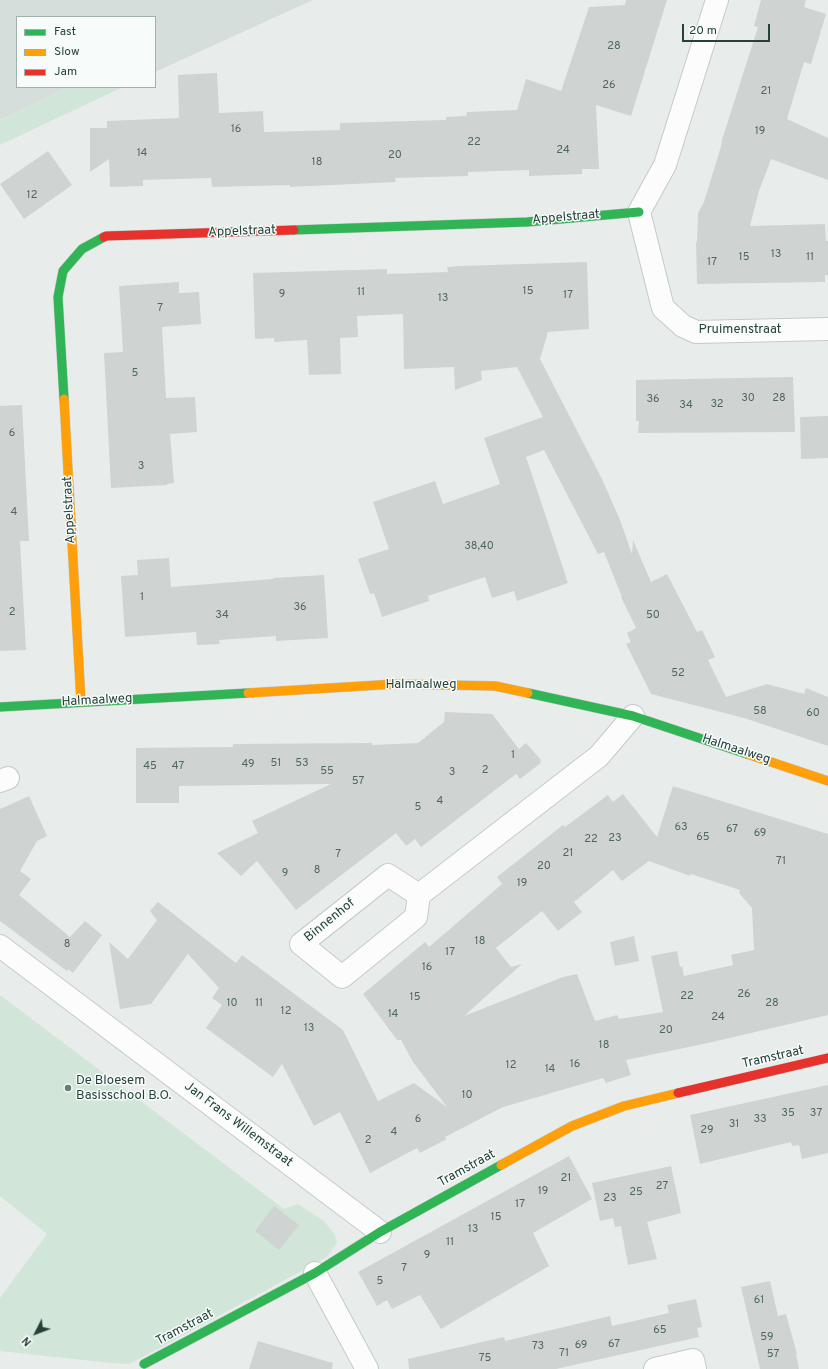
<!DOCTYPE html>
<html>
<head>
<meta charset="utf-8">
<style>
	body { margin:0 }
	#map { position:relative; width:828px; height:1369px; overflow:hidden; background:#e8edeb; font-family:Overpass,sans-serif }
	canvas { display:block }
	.legend { position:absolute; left:16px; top:16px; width:140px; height:72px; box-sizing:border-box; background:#f7fbf9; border:1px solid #a3b1ad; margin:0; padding:5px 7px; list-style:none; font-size:12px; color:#24423a }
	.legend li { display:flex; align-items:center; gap:8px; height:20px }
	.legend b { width:20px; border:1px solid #a3b1ad }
	.north { position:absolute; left:16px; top:1313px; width:40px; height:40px; -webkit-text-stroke:3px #f7fbf9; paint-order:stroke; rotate:228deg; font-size:11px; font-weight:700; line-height:16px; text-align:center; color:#24423a }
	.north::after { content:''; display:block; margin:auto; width:14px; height:18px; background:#24423a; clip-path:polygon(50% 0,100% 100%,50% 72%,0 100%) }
	.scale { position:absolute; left:682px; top:24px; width:88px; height:18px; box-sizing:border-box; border:2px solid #24423a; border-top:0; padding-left:5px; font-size:12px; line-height:14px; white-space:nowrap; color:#24423a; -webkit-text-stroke:3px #f7fbf9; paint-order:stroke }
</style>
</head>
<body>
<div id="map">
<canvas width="828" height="1369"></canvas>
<ul class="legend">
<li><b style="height:5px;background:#30b455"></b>Fast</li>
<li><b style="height:5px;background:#ff9f0a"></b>Slow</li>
<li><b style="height:5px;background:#e5322d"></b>Jam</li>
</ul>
<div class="north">N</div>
<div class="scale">20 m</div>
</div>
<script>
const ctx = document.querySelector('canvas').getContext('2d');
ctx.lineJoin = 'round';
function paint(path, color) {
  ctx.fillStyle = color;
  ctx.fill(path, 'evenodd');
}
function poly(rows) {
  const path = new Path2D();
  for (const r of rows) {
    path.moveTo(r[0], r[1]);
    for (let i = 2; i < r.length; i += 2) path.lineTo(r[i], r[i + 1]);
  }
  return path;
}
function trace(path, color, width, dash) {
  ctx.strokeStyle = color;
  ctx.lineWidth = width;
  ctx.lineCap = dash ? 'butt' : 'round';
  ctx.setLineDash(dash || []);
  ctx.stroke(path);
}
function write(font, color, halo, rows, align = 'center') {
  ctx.font = font + ' Overpass,sans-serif';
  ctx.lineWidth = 3;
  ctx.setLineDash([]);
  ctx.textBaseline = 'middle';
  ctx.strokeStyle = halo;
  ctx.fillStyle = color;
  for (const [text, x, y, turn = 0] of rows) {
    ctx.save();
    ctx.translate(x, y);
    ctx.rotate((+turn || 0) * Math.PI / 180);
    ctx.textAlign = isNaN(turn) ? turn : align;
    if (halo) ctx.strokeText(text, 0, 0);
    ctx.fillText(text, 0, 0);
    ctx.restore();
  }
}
const built = poly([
	[0,0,313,0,155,72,155,17,17,17,17,87,69,87,0,120]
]);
const green = poly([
	[69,87,123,87,0,145,0,120],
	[0,995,284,1209,298,1204,324,1221,335,1235,337,1243,327,1257,143,1357,129,1364,111,1363,0,1351,0,1298,47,1234,0,1196]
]);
const building = poly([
	[626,0,667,0,631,116,596,105,599,169,582,169,582,174,529,176,529,170,468,172,468,176,395,178,396,182,290,187,290,185,212,187,211,178,143,180,143,186,110,187,109,159,90,172,90,128,107,128,107,121,179,118,178,75,217,73,219,113,263,111,264,132,340,130,340,123,446,120,446,117,466,116,467,112,517,110,526,79,561,91,589,7,625,5],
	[761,0,806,0,804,7,826,14,811,64,804,62,787,119,828,138,828,180,771,159,759,191,750,226,825,224,826,241,828,241,828,275,825,275,825,282,697,284,696,242,697,242,698,213,704,202,722,143,721,143,758,27,754,26],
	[48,151,72,185,24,219,0,184],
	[587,262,589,329,548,332,540,359,602,479,620,520,632,554,633,540,651,582,667,574,697,632,702,630,715,657,708,660,726,697,767,684,804,694,806,688,828,697,828,746,744,718,651,694,626,644,631,642,627,633,636,628,621,597,622,597,604,552,598,554,544,450,526,457,568,583,517,601,514,591,492,598,485,577,428,596,429,601,382,617,374,593,370,594,358,559,389,549,373,502,435,481,443,504,500,484,484,438,543,417,517,367,481,371,482,380,455,390,454,367,404,369,403,314,357,316,358,337,340,338,341,374,309,375,307,340,274,342,274,338,255,339,253,273,387,269,387,274,448,272,447,267,459,266],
	[179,282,179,293,199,292,201,324,162,327,166,398,195,397,197,432,170,434,174,483,167,484,167,485,111,488,104,353,123,352,119,286],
	[793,377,795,432,638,433,639,421,636,421,636,380],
	[22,405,29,541,20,541,26,650,0,651,0,406],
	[828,416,828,458,801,459,800,417],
	[169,558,171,587,273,579,273,578,324,575,328,638,276,641,276,636,219,640,220,644,197,645,196,632,125,637,121,576,138,575,137,560],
	[445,712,492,714,519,749,526,743,541,760,540,762,541,763,520,779,516,774,421,847,415,839,406,846,396,833,296,910,257,861,241,876,217,853,258,833,252,821,331,784,179,786,179,803,136,803,136,748,233,747,233,744,372,743,372,745,418,743,444,722],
	[673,786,828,834,828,1015,708,1043,626,1060,631,1075,606,1083,603,1078,503,1107,445,1137,447,1139,420,1153,417,1148,370,1173,340,1112,314,1126,282,1064,273,1077,206,1028,222,1005,212,998,219,988,188,954,151,1004,120,1009,109,942,128,959,157,920,150,911,158,902,236,963,242,955,343,1030,378,1101,414,1083,447,1107,413,1062,401,1040,397,1040,363,994,425,942,429,947,502,884,497,877,563,825,565,827,608,795,613,802,623,794,657,837],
	[649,861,690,876,691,874,740,890,739,893,752,908,754,950,731,955,733,965,684,976,682,966,680,967,677,951,651,956,663,1012,619,1019,617,1015,595,1021,577,974,563,977,464,1016,522,964,511,967,496,948,542,911,558,931,582,912,574,902,613,870,622,881],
	[29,796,47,836,37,841,20,871,31,879,19,895,70,937,85,921,102,935,73,973,68,969,67,971,0,921,0,809],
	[634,936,639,961,615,966,610,942],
	[828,1085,828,1153,802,1159,799,1145,792,1146,791,1142,700,1164,690,1115],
	[569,1156,592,1199,533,1233,549,1266,441,1329,420,1295,392,1309,387,1300,377,1306,358,1272],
	[671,1166,681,1213,647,1222,657,1259,628,1265,621,1226,615,1227,613,1218,600,1221,592,1183],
	[274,1206,299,1225,279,1250,255,1231],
	[770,1281,778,1316,786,1314,797,1354,796,1354,799,1369,760,1369,741,1287],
	[696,1299,702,1327,697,1328,699,1337,556,1369,409,1369,408,1359,504,1337,505,1341,610,1316,612,1326,669,1313,667,1305],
	[258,1341,333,1363,332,1369,249,1369]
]);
const street = poly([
	[717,0,665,165,639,212,663,308,683,326,696,332,828,329],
	[0,781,8,778],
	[419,895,416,917,342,977,301,944,388,875,419,895,599,756,633,716],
	[0,946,380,1232],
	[315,1273,367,1369],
	[655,1369,693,1360,695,1369]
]);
const fast = poly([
	[294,230,527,222,639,212],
	[64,399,58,297,63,271,82,249,104,237],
	[528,693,633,716,747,754],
	[0,707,248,693],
	[144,1364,315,1273,380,1232,501,1165]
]);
const slow = poly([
	[64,399,81,702],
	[248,693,396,684,495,686,528,693],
	[747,754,828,781],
	[501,1165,572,1126,624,1106,678,1093]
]);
const jam = poly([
	[104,237,106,236,294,230],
	[678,1093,828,1058]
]);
const markers = [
	[68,1088,4,"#697e78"]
];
const numberNames = [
	["28",614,47],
	["26",609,86],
	["21",766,92],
	["16",236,130],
	["19",760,132],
	["22",474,143],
	["24",563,151],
	["14",142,154],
	["20",395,156],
	["18",317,163],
	["12",32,196],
	["13",776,255],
	["15",744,258],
	["11",810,258],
	["17",712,263],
	["15",528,292],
	["11",361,293],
	["9",282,295],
	["17",568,296],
	["13",443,299],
	["7",160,309],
	["5",135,374],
	["30",748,399],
	["28",779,399],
	["36",653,400],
	["32",717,405],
	["34",686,406],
	["6",12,434],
	["3",141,467],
	["4",14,513],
	["38,40",479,547],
	["1",142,598],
	["36",300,608],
	["2",12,613],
	["34",222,616],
	["50",653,616],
	["52",678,674],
	["58",760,712],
	["60",813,714],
	["1",513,756],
	["51",276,764],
	["53",302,764],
	["49",248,765],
	["45",150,767],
	["47",178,767],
	["2",485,771],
	["55",327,772],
	["3",452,773],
	["57",358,782],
	["4",440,802],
	["5",418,808],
	["63",681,828],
	["67",732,830],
	["69",760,834],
	["65",703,838],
	["23",615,839],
	["22",591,840],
	["21",568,854],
	["7",338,855],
	["71",781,862],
	["20",544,867],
	["8",317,871],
	["9",285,874],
	["19",522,884],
	["18",480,942],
	["8",67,945],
	["17",450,953],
	["16",427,968],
	["26",744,995],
	["22",687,997],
	["15",415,998],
	["10",232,1004],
	["11",259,1004],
	["28",772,1004],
	["12",286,1012],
	["14",393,1015],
	["24",718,1018],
	["13",309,1029],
	["20",666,1031],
	["18",604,1046],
	["16",575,1065],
	["12",511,1066],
	["14",550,1070],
	["10",467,1096],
	["35",788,1114],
	["37",816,1114],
	["6",418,1120],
	["33",760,1120],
	["31",734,1125],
	["29",707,1131],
	["4",394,1133],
	["2",368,1141],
	["21",566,1179],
	["27",662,1187],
	["19",543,1192],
	["25",636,1193],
	["23",610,1199],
	["17",520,1205],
	["15",496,1218],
	["13",473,1230],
	["11",450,1243],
	["9",427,1256],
	["7",404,1269],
	["5",380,1282],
	["61",759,1301],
	["65",660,1331],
	["59",767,1338],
	["67",614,1345],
	["69",581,1346],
	["73",538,1347],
	["71",564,1354],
	["57",773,1355],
	["75",485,1359]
];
const streetNames = [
	["Appelstraat",566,218,-5],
	["Appelstraat",242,232,-2],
	["Pruimenstraat",740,330],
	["Appelstraat",70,510,-93],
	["Halmaalweg",421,685],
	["Halmaalweg",97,701,-3],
	["Halmaalweg",736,750,18],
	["Binnenhof",330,921,-39],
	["Tramstraat",773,1058,-13],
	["Jan Frans Willemstraat",238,1125,37],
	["Tramstraat",467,1169,-29],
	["Tramstraat",185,1328,-28]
];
const poiNames = [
	["De Bloesem",76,1081],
	["Basisschool B.O.",76,1096]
];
paint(built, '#d6dedb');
paint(green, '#d1e6d8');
paint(building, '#cfd4d2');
trace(street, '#c5cac8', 24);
trace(fast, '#c3cbc8', 10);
trace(slow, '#c3cbc8', 10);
trace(jam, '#c3cbc8', 10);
trace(street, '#fcfcfc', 22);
trace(fast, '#30b455', 9);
trace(slow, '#ff9f0a', 9);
trace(jam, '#e5322d', 9);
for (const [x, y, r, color] of markers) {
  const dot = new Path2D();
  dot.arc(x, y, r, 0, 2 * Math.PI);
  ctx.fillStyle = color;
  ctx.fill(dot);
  trace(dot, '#f7fbf9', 1.5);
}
write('11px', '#506761', null, numberNames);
write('13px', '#24423a', '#f7fbf9', streetNames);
write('13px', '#24423a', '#f7fbf9', poiNames, 'left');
</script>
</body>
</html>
